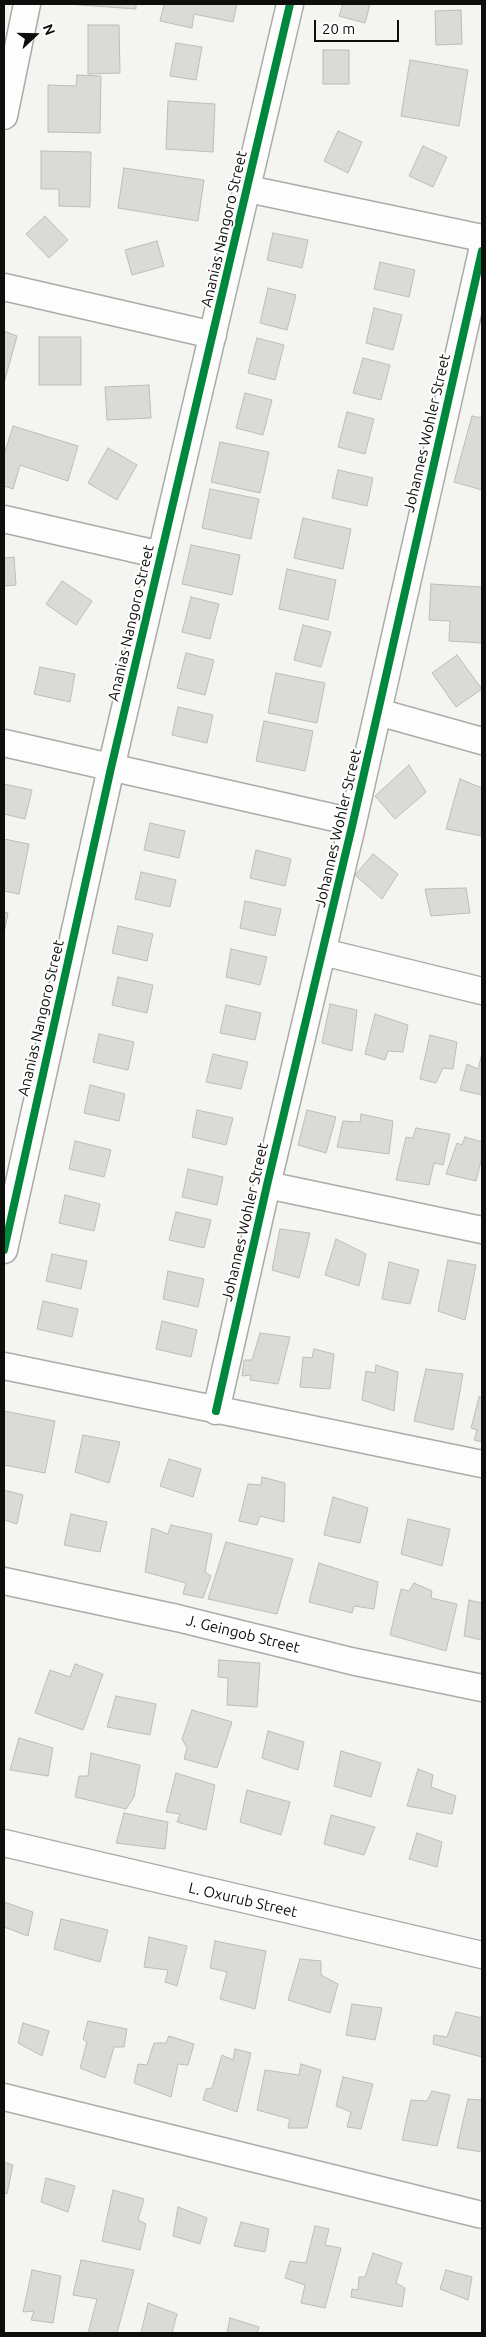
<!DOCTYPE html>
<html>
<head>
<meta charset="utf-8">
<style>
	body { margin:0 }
	#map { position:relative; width:486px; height:2337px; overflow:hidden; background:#f4f4f0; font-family:Ubuntu,sans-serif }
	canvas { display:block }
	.frame { position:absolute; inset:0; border:5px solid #0e0e0c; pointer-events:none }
	.north { position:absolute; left:10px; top:10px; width:50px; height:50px; -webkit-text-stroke:4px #fff; paint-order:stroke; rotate:69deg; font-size:14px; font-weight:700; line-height:20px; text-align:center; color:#0e0e0c }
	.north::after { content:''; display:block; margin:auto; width:18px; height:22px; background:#0e0e0c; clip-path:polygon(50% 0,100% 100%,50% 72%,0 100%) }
	.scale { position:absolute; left:314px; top:20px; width:85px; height:22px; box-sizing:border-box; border:2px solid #0e0e0c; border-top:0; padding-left:6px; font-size:15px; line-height:18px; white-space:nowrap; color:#0e0e0c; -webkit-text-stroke:4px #fff; paint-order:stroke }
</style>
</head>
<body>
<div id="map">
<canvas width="486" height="2337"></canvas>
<div class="frame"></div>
<div class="north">N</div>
<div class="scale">20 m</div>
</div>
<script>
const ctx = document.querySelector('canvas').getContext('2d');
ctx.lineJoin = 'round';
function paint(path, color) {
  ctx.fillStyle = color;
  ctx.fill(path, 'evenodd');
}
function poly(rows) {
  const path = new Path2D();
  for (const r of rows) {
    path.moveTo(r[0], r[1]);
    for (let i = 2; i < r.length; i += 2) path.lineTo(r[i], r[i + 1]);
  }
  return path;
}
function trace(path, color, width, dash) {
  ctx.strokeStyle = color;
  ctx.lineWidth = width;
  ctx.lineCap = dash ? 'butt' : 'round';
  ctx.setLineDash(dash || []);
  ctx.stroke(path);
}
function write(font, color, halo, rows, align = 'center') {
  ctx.font = font + ' Ubuntu,sans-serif';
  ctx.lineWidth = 4;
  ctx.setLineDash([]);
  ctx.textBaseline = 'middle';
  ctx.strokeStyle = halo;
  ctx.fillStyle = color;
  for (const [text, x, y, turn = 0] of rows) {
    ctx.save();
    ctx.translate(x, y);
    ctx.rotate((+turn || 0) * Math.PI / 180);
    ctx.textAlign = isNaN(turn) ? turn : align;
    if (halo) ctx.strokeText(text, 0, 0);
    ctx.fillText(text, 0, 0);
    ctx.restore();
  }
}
const building = poly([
	[67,4,136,4,136,9,67,4],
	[164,4,237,4,233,22,194,14,192,28,160,21,164,4],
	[343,4,370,4,365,23,339,16,343,4],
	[461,10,462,44,436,45,435,11,461,10],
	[88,25,119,25,120,73,88,74,88,25],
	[176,43,202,47,196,80,170,76,176,43],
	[323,50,349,50,349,84,323,84,323,50],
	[410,60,468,70,459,126,401,116,410,60],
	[77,75,101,76,100,133,48,132,48,85,76,86,77,75],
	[168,101,215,104,213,152,166,149,168,101],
	[338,131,362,142,348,173,324,161,338,131],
	[423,146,447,157,433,187,409,176,423,146],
	[41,151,91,152,90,207,59,206,59,189,41,189,41,151],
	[124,168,204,180,198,221,118,208,124,168],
	[45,216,68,240,49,258,26,234,45,216],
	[273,233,308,240,302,268,267,260,273,233],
	[157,241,164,266,132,275,125,250,157,241],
	[380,262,415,270,409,297,374,289,380,262],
	[268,288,296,295,287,330,260,323,268,288],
	[374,308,402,315,393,350,366,343,374,308],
	[4,331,17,336,4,383,4,331],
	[39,337,81,337,81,385,39,385,39,337],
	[257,338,284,345,275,380,248,373,257,338],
	[363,358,390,365,381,400,353,393,363,358],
	[149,385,151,418,107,420,105,387,149,385],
	[245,393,272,400,263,435,236,428,245,393],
	[347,412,374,419,365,454,338,447,347,412],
	[472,416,482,418,482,490,454,482,472,416],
	[13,426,78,446,68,481,20,465,13,489,4,486,4,455,13,426],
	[220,442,269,452,260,493,211,482,220,442],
	[108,448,137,465,117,500,88,483,108,448],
	[338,470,373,478,367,506,332,498,338,470],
	[210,489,259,499,251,539,202,528,210,489],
	[303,518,351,529,343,569,294,558,303,518],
	[191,545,240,555,232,595,182,584,191,545],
	[14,557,16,585,4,586,4,558,14,557],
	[287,569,336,580,328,620,279,609,287,569],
	[62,581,92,601,76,625,46,604,62,581],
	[431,584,482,587,482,643,449,641,450,621,429,620,431,584],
	[191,597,219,604,210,639,182,632,191,597],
	[303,625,331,632,321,667,294,660,303,625],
	[186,653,214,660,205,695,177,688,186,653],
	[457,655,482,689,456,707,432,673,457,655],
	[40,667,75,674,70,702,34,694,40,667],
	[276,673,325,683,317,723,268,713,276,673],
	[178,707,213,715,207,743,172,735,178,707],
	[264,721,313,731,305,771,256,761,264,721],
	[409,765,426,792,395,819,375,796,409,765],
	[460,779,482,788,482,836,446,829,460,779],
	[4,784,32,790,25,819,4,814,4,784],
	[150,823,185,831,179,858,144,850,150,823],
	[4,839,29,844,19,894,4,891,4,839],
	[256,850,291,859,285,886,250,878,256,850],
	[373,854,398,874,382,899,355,875,373,854],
	[141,872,176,880,170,907,135,899,141,872],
	[466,888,470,913,431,916,425,889,466,888],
	[245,901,281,909,275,936,240,928,245,901],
	[4,912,8,913,4,933,4,912],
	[118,926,153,934,147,961,112,953,118,926],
	[231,949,267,957,260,985,226,977,231,949],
	[118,977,153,985,147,1013,112,1005,118,977],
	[330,1004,357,1010,352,1051,322,1043,330,1004],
	[226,1005,261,1013,255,1040,220,1033,226,1005],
	[375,1014,408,1025,403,1052,388,1051,385,1060,365,1054,375,1014],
	[99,1034,134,1042,128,1070,93,1062,99,1034],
	[430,1035,457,1042,453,1069,443,1068,436,1083,420,1079,430,1035],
	[213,1054,248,1062,241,1089,206,1082,213,1054],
	[482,1054,482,1095,460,1090,467,1064,478,1069,482,1054],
	[90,1085,125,1094,119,1121,84,1113,90,1085],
	[197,1110,233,1118,226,1145,192,1137,197,1110],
	[307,1110,336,1117,326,1153,298,1145,307,1110],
	[361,1114,393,1121,389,1154,337,1147,343,1121,360,1122,361,1114],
	[416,1128,450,1134,443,1165,434,1163,429,1185,396,1180,406,1137,413,1138,416,1128],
	[465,1137,482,1142,482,1157,476,1181,446,1174,457,1143,462,1145,465,1137],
	[75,1141,111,1150,104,1177,69,1169,75,1141],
	[188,1169,223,1177,217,1205,182,1197,188,1169],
	[65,1195,100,1204,94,1231,59,1223,65,1195],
	[176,1212,211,1220,204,1248,169,1240,176,1212],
	[280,1229,310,1233,299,1278,272,1270,280,1229],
	[336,1239,366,1254,359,1286,325,1275,336,1239],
	[52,1254,87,1261,81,1289,46,1281,52,1254],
	[448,1260,476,1265,465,1320,438,1311,448,1260],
	[389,1262,419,1270,410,1304,382,1299,389,1262],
	[168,1271,204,1279,198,1307,163,1299,168,1271],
	[43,1301,78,1309,72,1337,37,1329,43,1301],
	[162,1321,197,1330,191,1357,156,1349,162,1321],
	[260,1333,290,1337,278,1384,250,1380,251,1375,242,1376,244,1360,252,1360,260,1333],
	[314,1349,334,1354,330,1389,300,1387,303,1357,312,1358,314,1349],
	[376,1365,398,1372,394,1411,362,1400,366,1371,375,1373,376,1365],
	[426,1369,463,1374,453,1430,414,1421,426,1369],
	[479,1397,482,1398,482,1442,474,1440,477,1430,471,1428,479,1397],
	[4,1411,55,1421,45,1473,4,1465,4,1411],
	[83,1435,120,1442,109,1483,75,1472,83,1435],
	[169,1459,201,1469,193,1497,160,1486,169,1459],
	[262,1477,285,1483,284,1522,260,1516,257,1525,239,1521,248,1484,261,1485,262,1477],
	[4,1490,23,1495,17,1524,4,1520,4,1490],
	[333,1497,368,1508,360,1543,324,1535,333,1497],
	[71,1514,107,1522,100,1552,64,1545,71,1514],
	[408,1519,450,1529,442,1566,401,1554,408,1519],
	[171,1525,212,1534,205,1572,211,1576,203,1598,183,1594,186,1583,145,1572,152,1528,168,1534,171,1525],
	[226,1542,293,1559,277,1614,208,1599,226,1542],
	[319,1563,378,1582,374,1609,354,1606,352,1613,309,1602,319,1563],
	[414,1583,432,1591,431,1598,457,1604,446,1651,390,1635,401,1589,409,1591,414,1583],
	[469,1600,482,1603,482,1640,464,1636,469,1600],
	[219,1660,260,1663,257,1707,227,1705,228,1678,218,1677,219,1660],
	[75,1664,103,1674,83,1730,35,1713,50,1670,70,1677,75,1664],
	[116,1696,156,1704,150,1735,107,1727,116,1696],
	[192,1710,232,1722,217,1768,184,1759,187,1748,182,1739,192,1710],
	[268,1731,304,1742,298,1770,262,1758,268,1731],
	[19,1738,53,1748,48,1776,10,1770,19,1738],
	[341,1751,381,1763,371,1797,334,1786,341,1751],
	[91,1753,140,1765,134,1797,126,1809,75,1797,79,1776,88,1776,91,1753],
	[418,1769,433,1775,431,1787,456,1796,452,1814,407,1806,418,1769],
	[176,1773,215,1785,206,1830,177,1822,180,1814,166,1812,176,1773],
	[247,1790,290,1802,281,1835,240,1822,247,1790],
	[124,1813,168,1822,165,1849,116,1843,124,1813],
	[331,1815,375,1827,364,1855,324,1844,331,1815],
	[417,1833,442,1842,437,1867,409,1859,417,1833],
	[4,1902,33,1912,28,1936,4,1927,4,1902],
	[61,1919,108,1930,100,1962,54,1949,61,1919],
	[149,1937,187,1946,177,1986,165,1982,168,1970,144,1967,149,1937],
	[215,1941,266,1951,255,2009,220,1999,227,1972,210,1968,215,1941],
	[300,1959,321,1961,321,1975,338,1984,330,2013,288,2000,300,1959],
	[352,2004,382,2008,375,2040,346,2035,352,2004],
	[456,2012,482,2018,482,2057,433,2044,434,2035,447,2037,456,2012],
	[88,2021,127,2029,124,2047,114,2047,105,2078,80,2068,87,2042,83,2039,88,2021],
	[23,2023,49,2031,42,2056,18,2043,23,2023],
	[169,2036,194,2044,188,2065,178,2064,171,2097,134,2083,138,2064,147,2065,154,2043,166,2043,169,2036],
	[235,2049,251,2053,237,2112,203,2100,206,2089,212,2088,222,2055,233,2060,235,2049],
	[301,2064,321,2070,307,2128,288,2128,290,2119,257,2110,265,2070,299,2075,301,2064],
	[343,2077,373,2084,361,2129,347,2127,351,2112,336,2106,343,2077],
	[432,2091,450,2095,437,2146,402,2140,411,2100,427,2101,432,2091],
	[468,2099,482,2100,482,2152,457,2148,468,2099],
	[4,2162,13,2165,7,2194,4,2193,4,2162],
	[46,2178,75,2186,68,2212,41,2202,46,2178],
	[113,2190,144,2199,138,2220,146,2224,140,2250,102,2241,113,2190],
	[178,2207,207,2218,200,2244,173,2236,178,2207],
	[241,2222,269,2229,265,2252,234,2246,241,2222],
	[315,2226,329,2229,325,2245,341,2248,325,2308,301,2303,305,2285,285,2278,290,2261,306,2263,315,2226],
	[373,2253,402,2263,396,2283,405,2288,402,2307,351,2297,352,2289,358,2290,359,2277,365,2277,373,2253],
	[81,2260,134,2270,117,2333,88,2333,97,2299,73,2295,81,2260],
	[32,2270,61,2276,53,2323,31,2320,34,2311,23,2312,32,2270],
	[446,2270,472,2277,468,2300,440,2289,446,2270],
	[148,2303,177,2314,172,2333,141,2333,148,2303],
	[230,2318,259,2327,257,2333,227,2333,230,2318]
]);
const street = poly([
	[4,116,27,4],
	[248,189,482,238],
	[4,287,213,335],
	[4,519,161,555],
	[378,712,482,741],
	[4,743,353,822],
	[323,952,482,991],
	[267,1185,482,1230],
	[4,1250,111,768,290,4],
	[4,1366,482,1464],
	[216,1411,267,1185,353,822,482,251],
	[4,1581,177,1618,351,1661,482,1688],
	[4,1843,482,1955],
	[4,2097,482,2215]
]);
const cycleway = poly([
	[4,1250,111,768,290,4],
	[216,1411,267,1185,353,822,482,251]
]);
const streetNames = [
	["Ananias Nangoro Street",224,229,-77],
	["Johannes Wohler Street",427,433,-77],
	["Ananias Nangoro Street",131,623,-77],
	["Johannes Wohler Street",338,828,-77],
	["Ananias Nangoro Street",41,1018,-77],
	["Johannes Wohler Street",245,1222,-77],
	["J. Geingob Street",243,1634,14],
	["L. Oxurub Street",243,1900,13]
];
paint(building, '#dadad7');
trace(building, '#bcbcb9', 1);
trace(street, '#ababa8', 29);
trace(street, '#fdfdfd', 26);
trace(cycleway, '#00873e', 8);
write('15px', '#0e0e0c', '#fff', streetNames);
</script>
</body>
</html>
